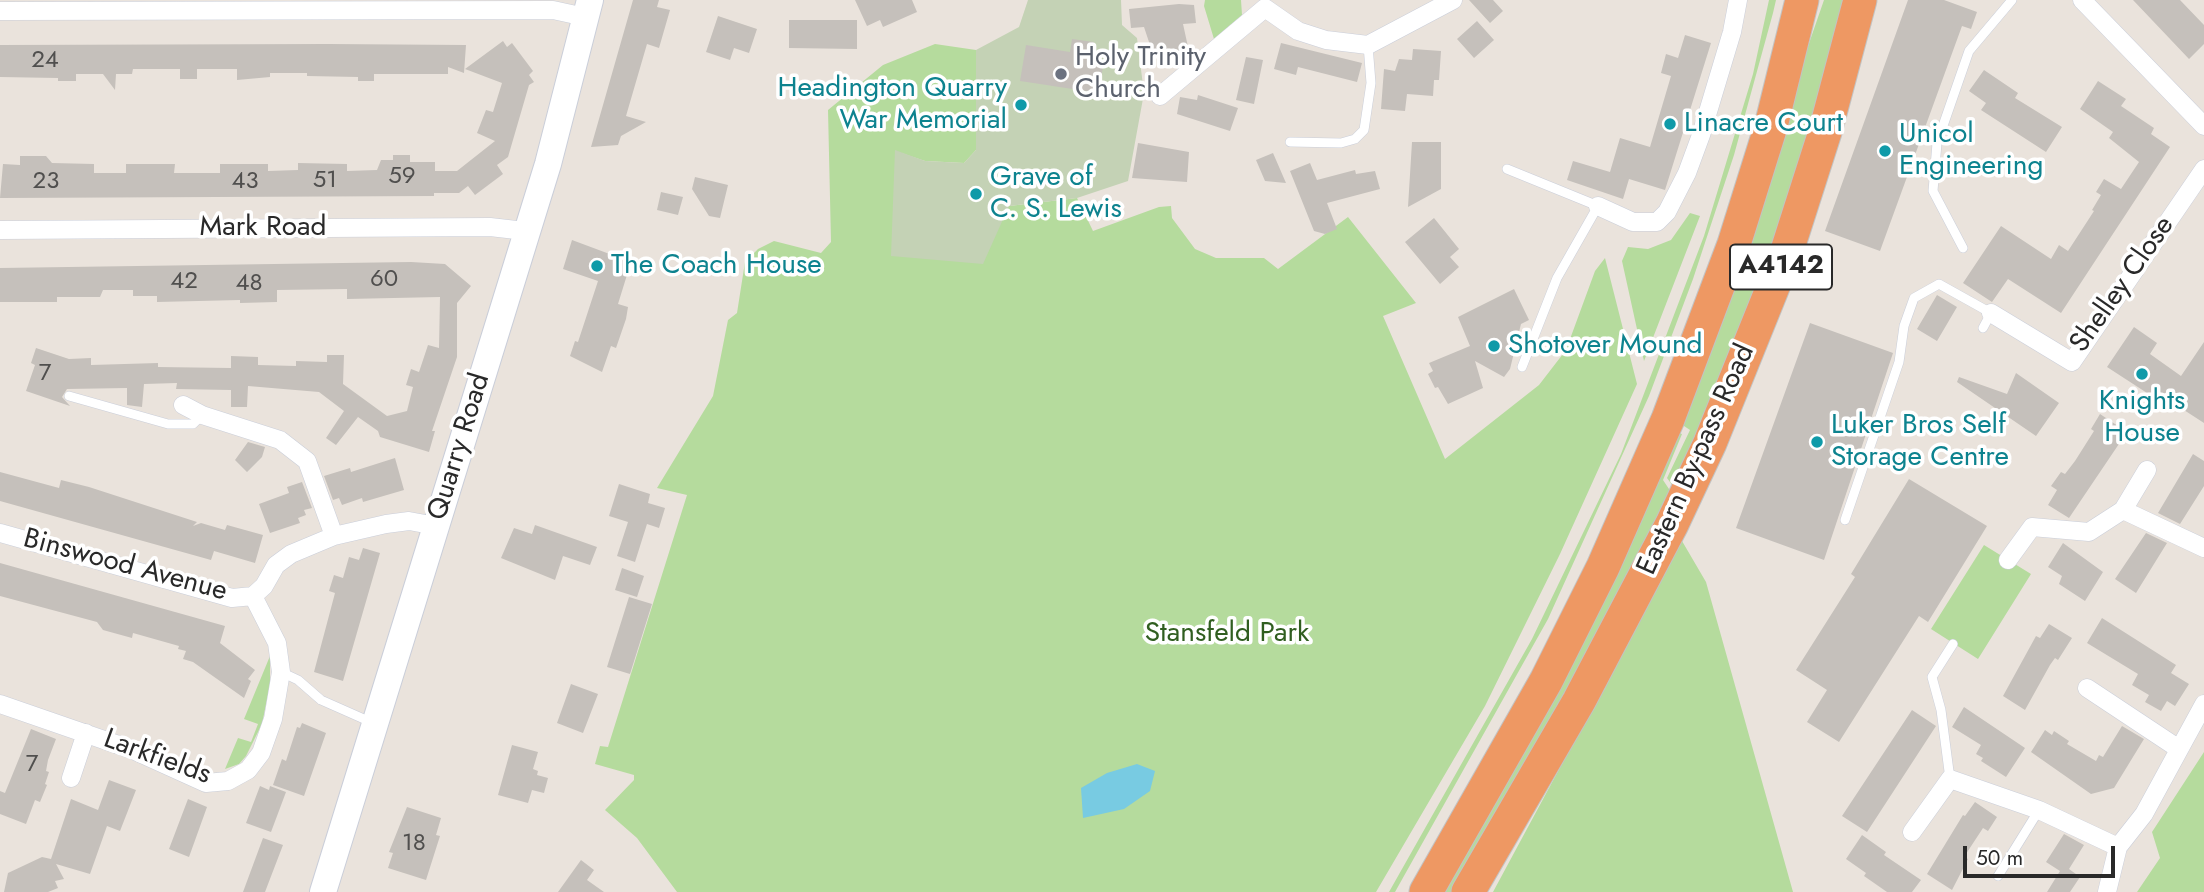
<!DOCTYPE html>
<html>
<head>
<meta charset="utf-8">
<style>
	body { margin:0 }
	#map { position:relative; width:2204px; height:892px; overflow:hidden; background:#eae3dc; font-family:Jost,sans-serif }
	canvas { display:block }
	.scale { position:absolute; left:1963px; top:846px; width:152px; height:32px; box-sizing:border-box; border:4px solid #292929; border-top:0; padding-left:9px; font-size:21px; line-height:24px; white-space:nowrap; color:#292929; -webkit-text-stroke:5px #fff; paint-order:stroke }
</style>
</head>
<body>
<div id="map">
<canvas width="2204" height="892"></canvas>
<div class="scale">50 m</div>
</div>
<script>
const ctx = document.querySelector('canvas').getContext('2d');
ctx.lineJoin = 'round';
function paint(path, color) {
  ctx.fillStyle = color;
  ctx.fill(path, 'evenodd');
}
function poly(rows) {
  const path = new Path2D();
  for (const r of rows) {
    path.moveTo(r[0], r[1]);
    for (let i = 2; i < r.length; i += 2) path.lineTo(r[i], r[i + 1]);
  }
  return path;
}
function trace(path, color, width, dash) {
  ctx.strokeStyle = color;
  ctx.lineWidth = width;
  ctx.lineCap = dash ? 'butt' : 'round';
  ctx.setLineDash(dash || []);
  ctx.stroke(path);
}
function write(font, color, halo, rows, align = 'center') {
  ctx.font = font + ' Jost,sans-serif';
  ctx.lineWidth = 7;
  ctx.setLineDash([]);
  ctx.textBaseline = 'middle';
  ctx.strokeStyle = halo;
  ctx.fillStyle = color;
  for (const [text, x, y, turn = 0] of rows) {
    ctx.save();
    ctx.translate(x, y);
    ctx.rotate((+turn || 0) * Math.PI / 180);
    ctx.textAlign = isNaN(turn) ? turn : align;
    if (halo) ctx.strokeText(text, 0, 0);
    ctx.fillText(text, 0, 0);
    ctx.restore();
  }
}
const green = poly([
	[1205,0,1241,0,1242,15,1214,39,1204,6],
	[1769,0,1776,0,1773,13,1734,155,1693,279,1649,396,1548,619,1395,892,1389,892,1532,639,1621,454,1704,236,1753,74],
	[1824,0,1848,0,1779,235,1675,489,1667,478,1690,430,1678,422],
	[935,44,976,50,976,150,964,163,925,161,895,151,1009,206,1077,198,1093,231,1159,207,1171,206,1172,218,1195,249,1216,258,1264,258,1278,269,1348,217,1416,303,1383,316,1445,459,1539,385,1566,350,1595,271,1605,258,1637,384,1560,554,1485,706,1376,892,677,892,637,838,605,810,634,780,634,775,595,764,600,746,608,747,687,495,657,488,713,396,728,320,737,313,745,262,758,249,774,241,821,253,831,242,828,110,883,65],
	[1690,213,1700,216,1644,361,1622,261,1628,247,1648,249,1671,240],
	[1673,431,1682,434,1663,480,1673,495,1620,597,1452,892,1437,892],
	[1682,541,1706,582,1793,892,1493,892],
	[1984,545,2031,574,1978,659,1931,629],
	[270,656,270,685,262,724,246,756,239,764,225,769,238,738,251,742,258,724,244,719],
	[2204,752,2204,892,2137,892,2160,858,2152,832]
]);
const cemetery = poly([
	[1028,0,1121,0,1122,25,1137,38,1144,93,1128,181,1077,198,1009,206,983,264,891,256,895,150,925,161,964,163,976,150,976,50,1019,27]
]);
const water = poly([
	[1137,764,1155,771,1150,791,1124,809,1083,818,1081,788,1107,773]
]);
const building = poly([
	[633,0,659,0,657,7,670,10,659,48,647,44,626,116,646,122,621,136,618,145,591,147],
	[855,0,912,0,917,12,883,27,880,20,867,26],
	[1469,0,1493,0,1503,11,1490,23],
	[1908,0,1944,0,1977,12,1971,29,1962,26,1880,251,1825,231],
	[2133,0,2180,0,2204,25,2204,44,2189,59],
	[1179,4,1194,5,1196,23,1183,24,1190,56,1175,60,1173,51,1153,54,1144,27,1131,28,1129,9],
	[718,16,757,29,749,53,734,48,730,60,706,52],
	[789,20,857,20,857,49,789,48],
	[1477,21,1494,40,1474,58,1457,39],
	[1685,35,1711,43,1665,190,1629,179,1623,199,1567,180,1573,161,1610,172,1620,138,1650,147,1671,76,1661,73,1666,54,1678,58],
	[1072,39,1094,42,1090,64,1103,66,1099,93,1020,81,1026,45,1070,52],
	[503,41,507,47,512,43,533,71,529,75,534,82,529,85,508,157,497,165,503,174,475,195,468,186,459,193,434,193,434,196,0,198,3,164,20,165,20,156,46,156,52,163,94,164,94,173,126,173,126,164,175,164,174,173,220,173,220,164,268,164,268,171,298,170,298,163,347,164,347,171,377,170,381,160,393,160,393,155,410,155,410,162,435,162,435,171,457,171,495,141,477,133,486,110,493,112,502,83,465,69],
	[1281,43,1362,63,1357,82,1298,67,1296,75,1274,69],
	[0,45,328,44,466,45,464,73,448,67,448,74,374,74,374,81,358,81,358,77,307,76,307,73,270,73,270,77,237,80,237,69,197,69,197,79,180,79,180,69,133,69,132,74,116,74,115,90,103,74,76,74,76,81,58,81,58,78,0,77],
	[1413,49,1441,51,1439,80,1434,80,1433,96,1407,94,1405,111,1381,109,1384,69,1395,71,1399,59,1412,60],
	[1246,57,1263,60,1254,104,1236,100],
	[1984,70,2018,93,2015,98,2062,127,2046,152,1981,110,1986,103,1969,91],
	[2098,81,2126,99,2121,106,2154,128,2151,134,2170,147,2061,313,2008,279,1992,302,1963,283,2001,226,2051,259,2059,245,2068,251,2094,211,2092,210,2101,195,2096,192,2104,179,2121,189,2139,162,2109,138,2113,132,2080,109],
	[1198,95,1238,108,1230,131,1177,114,1180,97,1197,100],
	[1412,142,1441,142,1441,189,1408,207],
	[1138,143,1189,152,1187,182,1132,178],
	[1273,153,1286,183,1265,181,1256,160],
	[1310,163,1317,180,1355,170,1356,174,1375,171,1380,189,1327,203,1337,229,1325,234,1314,231,1290,171],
	[695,177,728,185,720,218,709,216,692,189],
	[661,192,683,197,678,215,657,210],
	[1434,218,1459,249,1450,257,1459,267,1440,284,1405,242],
	[572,240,631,262,618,304,628,307,626,319,616,348,611,346,602,372,570,356,575,341,578,342,598,281,563,269],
	[411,262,445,264,471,286,457,303,457,357,432,431,435,431,429,452,380,437,378,431,358,417,336,445,326,438,344,411,319,392,248,386,247,407,231,407,231,390,176,389,177,383,144,384,142,407,127,405,127,388,67,389,62,397,70,406,26,391,35,365,31,363,36,348,69,359,91,358,91,365,158,363,158,367,231,368,231,356,258,357,258,365,296,366,296,361,327,362,327,355,344,355,343,384,387,416,407,411,413,387,406,385,411,369,419,372,428,345,439,348,440,297,347,299,347,289,277,290,277,302,240,303,240,300,157,302,157,296,133,296,133,290,103,290,100,297,57,297,57,302,0,302,0,268],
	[1514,289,1529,320,1521,324,1510,369,1504,377,1475,361,1483,388,1448,404,1438,387,1435,388,1428,374,1433,371,1429,363,1470,346,1458,317],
	[1937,295,1957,307,1937,341,1917,329],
	[1810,323,1893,353,1824,560,1736,528],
	[2134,327,2157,343,2150,354,2181,376,2204,342,2204,423,2167,399,2164,404,2107,367],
	[2016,373,2059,403,2036,436,1957,382,1959,377,2007,394],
	[2100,414,2127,432,2069,518,2048,505,2057,490,2051,486,2061,472,2065,474,2075,461,2094,431,2091,429],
	[248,442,265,447,262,457,247,472,235,460],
	[2193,454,2204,461,2204,486,2180,524,2158,513],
	[395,458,404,490,363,502,362,498,342,505,339,498,333,500,324,476,350,468,351,472],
	[0,472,59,488,61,480,89,487,197,522,193,526,201,523,225,530,227,525,263,535,255,563,214,551,211,560,0,501],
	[1909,479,1987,526,1928,622,1919,616,1839,742,1807,722,1827,690,1796,670,1855,577,1851,574],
	[302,482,312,508,304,510,306,515,298,518,300,523,270,533,259,504,289,493,287,487],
	[619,484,650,494,648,503,665,508,659,528,647,524,635,562,617,556,628,522,609,516],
	[535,525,597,547,590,565,563,556,555,580,501,558,514,528,532,534],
	[2146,533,2167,543,2136,593,2115,579],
	[2063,543,2103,572,2085,601,2059,584,2062,576,2048,567],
	[363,548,380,553,343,681,314,672,335,593,329,591,334,575,343,578,349,557,359,560],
	[0,563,225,626,220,643,255,670,248,679,251,681,244,698,193,662,183,659,186,651,178,649,179,646,133,633,132,638,103,630,97,622,0,596],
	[622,568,644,576,637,597,615,590],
	[629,597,652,604,630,674,607,667],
	[2102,618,2176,665,2171,673,2189,684,2175,706,2167,701,2161,711,2145,702,2149,695,2132,685,2138,674,2087,643],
	[2049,624,2072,638,2058,660,2055,658,2050,665,2025,710,2003,696,2036,636,2040,638],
	[571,684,598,694,583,733,557,723],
	[1964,707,2025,748,2006,777,1981,761,1983,758,1976,754,1981,745,1952,727],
	[1912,710,1936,726,1867,832,1842,816],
	[302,723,326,733,304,796,273,785,282,759,286,761,297,727,300,728],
	[2122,726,2144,739,2114,788,2091,794,2031,752,2045,730,2052,735,2054,731,2069,741,2067,744,2096,761,2099,755,2103,757],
	[31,729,56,739,48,760,46,771,49,772,45,784,47,785,40,802,35,800,26,824,0,814,0,791,5,793],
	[512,745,538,752,533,769,538,771,537,775,548,778,544,793,532,790,528,803,498,795],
	[109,780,136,790,120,831,107,826,90,874,56,864,64,879,55,881,58,888,48,892,4,892,8,873,42,857,51,859,71,799,98,810],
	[260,786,269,790,270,786,286,792,271,832,246,823],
	[188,799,207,807,189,857,169,849],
	[1975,802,1997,817,1988,831,1983,828,1964,857,1968,859,1952,890,1927,874,1963,815,1965,816],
	[407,807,441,818,436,835,440,836,426,880,388,868,393,853,389,852],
	[2064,834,2084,845,2069,869,2080,877,2070,892,2047,892,2060,871,2046,862],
	[1862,835,1886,852,1884,855,1921,880,1912,892,1887,892,1864,876,1866,873,1846,859],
	[263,838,283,845,265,892,243,892],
	[581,860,594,870,587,880,604,892,558,892]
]);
const lane = poly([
	[1290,142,1341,143,1355,139,1364,130,1371,83,1368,45],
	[1507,169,1598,206,1557,278,1522,367],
	[1963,248,1933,191,1937,143,1969,51,2012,0],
	[69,396,168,424,193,424,202,415],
	[1845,520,1899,362,1904,326,1914,298,1939,284,1991,313,1983,328],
	[281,672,298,680,321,700,373,723],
	[1950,779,1941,710,1932,677,1953,644],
	[1998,876,2039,810]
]);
const street = poly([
	[2082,0,2204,126],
	[1265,8,1298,31,1326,40,1368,45,1453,0],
	[0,11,553,10,585,17],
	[1160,96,1265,8],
	[1598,206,1633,222,1657,222,1667,212,1687,173,1701,135,1732,32,1738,0],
	[0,230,490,227,525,231],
	[1991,313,2072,362,2204,169],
	[183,405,202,415,280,440,307,461,334,536],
	[2123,510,2204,548],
	[0,533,232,598,253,596,264,586,276,565,291,554,334,536,386,524,409,521,436,526],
	[2008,560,2032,527,2089,532,2123,510,2147,470],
	[2087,688,2179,749],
	[0,704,133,750,206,783,228,781,248,770,261,753,273,719,281,672,277,643,253,596],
	[71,778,86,733],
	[1912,832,1950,779,2039,810,2118,847],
	[2107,892,2118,847,2144,814,2204,704]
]);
const secondary = poly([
	[323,892,548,164,590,0]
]);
const highway = poly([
	[1426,892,1546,681,1603,567,1668,419,1734,244,1771,126,1802,0],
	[1468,892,1579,701,1672,524,1710,443,1785,257,1825,132,1860,0]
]);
const markers = [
	[1061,74,7,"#6b7280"],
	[1021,105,7,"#0f9aa8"],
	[1670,124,7,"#0f9aa8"],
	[1885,151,7,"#0f9aa8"],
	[976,194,7,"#0f9aa8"],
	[597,266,7,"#0f9aa8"],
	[1494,346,7,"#0f9aa8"],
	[2142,374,7,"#0f9aa8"],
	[1817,442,7,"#0f9aa8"]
];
const numberNames = [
	["24",45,61],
	["59",402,177],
	["51",325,181],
	["23",46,182],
	["43",245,182],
	["60",384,280],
	["42",184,282],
	["48",249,284],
	["7",45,374],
	["7",32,765],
	["18",414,844]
];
const shields = [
	[1781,267,102]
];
const shieldNames = [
	["A4142",1781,267]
];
const worshipNames = [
	["Holy Trinity",1075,58],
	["Church",1075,90]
];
const cultureNames = [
	["Headington Quarry",1007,89,"right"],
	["War Memorial",1007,121,"right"],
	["Linacre Court",1684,124],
	["Unicol",1899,135],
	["Engineering",1899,167],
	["Grave of",990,178],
	["C. S. Lewis",990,210],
	["The Coach House",611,266],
	["Shotover Mound",1508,346],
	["Knights",2142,402,"center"],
	["House",2142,434,"center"],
	["Luker Bros Self",1831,426],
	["Storage Centre",1831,458]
];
const streetNames = [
	["Mark Road",263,228],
	["Shelley Close",2123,285,-55],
	["Quarry Road",460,447,-73],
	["Eastern By-pass Road",1697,460,-66],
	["Binswood Avenue",125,566,15],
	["Larkfields",157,758,20]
];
const parkNames = [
	["Stansfeld Park",1227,634]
];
paint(green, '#b5db9d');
paint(cemetery, '#c4d2b5');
paint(water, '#78cbe2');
paint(building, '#c5c0bb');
trace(lane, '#caced9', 10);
trace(street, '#caced9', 19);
trace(secondary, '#caced9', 28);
trace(highway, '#c3c3c3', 35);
trace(lane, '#fff', 9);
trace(street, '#fff', 18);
trace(secondary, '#fff', 26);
trace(highway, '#ee9863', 33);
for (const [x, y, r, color] of markers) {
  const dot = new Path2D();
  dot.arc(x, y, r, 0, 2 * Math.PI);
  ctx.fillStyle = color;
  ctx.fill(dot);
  trace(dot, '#fff', 2.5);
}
write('24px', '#504f4e', null, numberNames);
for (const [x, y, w] of shields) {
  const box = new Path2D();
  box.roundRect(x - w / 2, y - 22.5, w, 45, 5);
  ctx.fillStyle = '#fff';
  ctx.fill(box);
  trace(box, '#292929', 2);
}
write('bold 26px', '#292929', null, shieldNames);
write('28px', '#5b616d', '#fff', worshipNames, 'left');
write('28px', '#0d838f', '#fff', cultureNames, 'left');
write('28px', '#292929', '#fff', streetNames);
write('28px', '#305e20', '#fff', parkNames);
</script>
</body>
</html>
